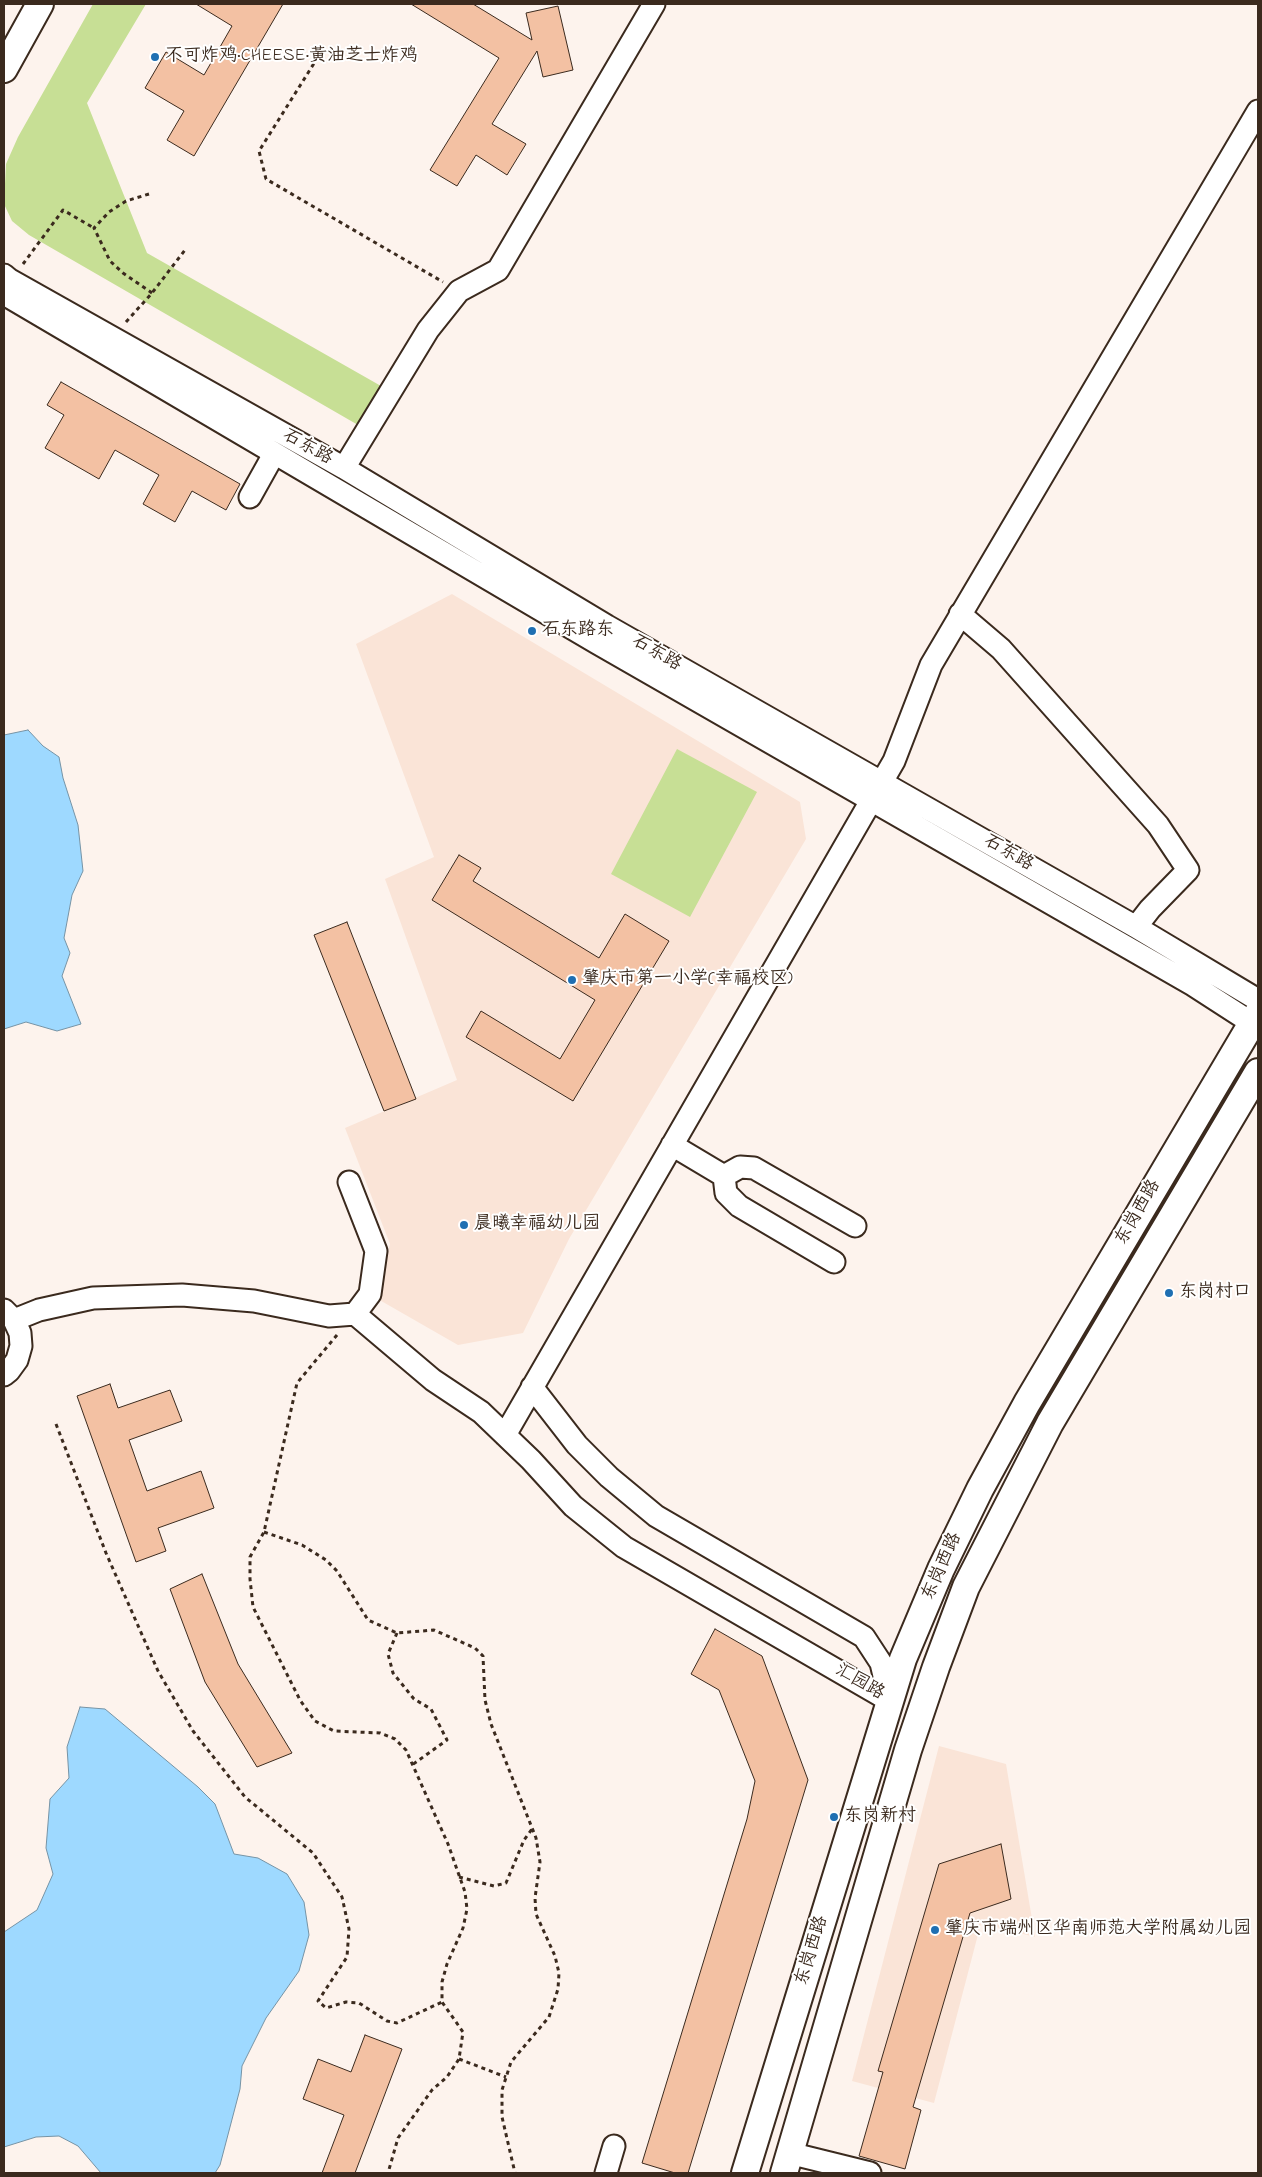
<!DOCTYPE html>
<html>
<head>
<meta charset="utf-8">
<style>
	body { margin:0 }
	#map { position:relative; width:1262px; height:2177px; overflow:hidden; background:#fdf3ed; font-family:"Indie Flower",sans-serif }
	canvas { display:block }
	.frame { position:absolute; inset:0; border:5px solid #3b2a1e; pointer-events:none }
</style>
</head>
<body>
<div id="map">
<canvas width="1262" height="2177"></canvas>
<div class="frame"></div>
</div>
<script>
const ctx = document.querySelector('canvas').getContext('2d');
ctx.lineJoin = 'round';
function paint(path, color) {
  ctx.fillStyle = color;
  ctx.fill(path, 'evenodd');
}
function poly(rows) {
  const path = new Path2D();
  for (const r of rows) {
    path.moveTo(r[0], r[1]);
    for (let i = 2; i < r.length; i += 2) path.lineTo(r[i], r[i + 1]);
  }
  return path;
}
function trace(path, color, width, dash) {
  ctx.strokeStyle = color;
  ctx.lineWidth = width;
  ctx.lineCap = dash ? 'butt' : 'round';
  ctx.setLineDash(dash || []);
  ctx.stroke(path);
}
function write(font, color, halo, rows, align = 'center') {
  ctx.font = font + ' "Indie Flower","LXGW WenKai TC",sans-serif';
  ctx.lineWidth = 4;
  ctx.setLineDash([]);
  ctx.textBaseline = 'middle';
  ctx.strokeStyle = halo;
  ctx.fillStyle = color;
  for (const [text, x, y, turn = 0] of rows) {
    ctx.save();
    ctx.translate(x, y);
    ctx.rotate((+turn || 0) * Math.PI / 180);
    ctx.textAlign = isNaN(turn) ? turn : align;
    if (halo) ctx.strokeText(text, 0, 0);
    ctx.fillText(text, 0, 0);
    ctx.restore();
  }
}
const built = poly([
	[452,594,800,802,806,839,569,1239,523,1333,458,1345,376,1298,390,1244,345,1128,457,1080,385,879,434,857,356,644],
	[939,1746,1006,1764,1035,1937,981,1923,934,2103,852,2081]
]);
const green = poly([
	[93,4,146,4,87,103,147,253,381,386,358,425,29,235,12,221,4,204,6,164,18,137],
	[677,749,757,792,690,917,611,874]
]);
const water = poly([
	[28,730,43,746,59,757,63,778,78,825,83,871,72,895,64,938,70,953,62,976,81,1024,57,1031,26,1022,4,1029,4,735,28,730],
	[80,1707,105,1709,198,1787,215,1804,234,1854,258,1858,287,1874,304,1902,309,1935,299,1971,266,2018,242,2066,240,2089,220,2165,215,2173,101,2173,78,2146,59,2136,36,2137,4,2147,4,1932,37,1910,53,1874,46,1848,50,1799,69,1778,67,1747,80,1707]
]);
const building = poly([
	[196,4,283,4,194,156,167,140,184,111,145,88,166,52,204,75,232,26,196,4],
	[411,4,473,4,532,40,526,13,558,6,573,70,543,77,537,51,492,124,526,144,507,175,476,155,457,186,430,170,499,58,411,4],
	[61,382,240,484,226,510,192,491,175,522,143,504,159,475,115,450,99,479,45,448,64,415,47,405,61,382],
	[459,855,481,868,473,881,599,958,625,914,669,941,573,1101,466,1037,481,1011,560,1059,595,1000,432,900,459,855],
	[347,922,416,1099,384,1111,314,935,347,922],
	[110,1384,118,1408,170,1390,182,1421,129,1440,147,1491,201,1471,214,1508,158,1528,166,1551,136,1562,77,1396,110,1384],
	[202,1574,238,1664,292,1753,257,1767,205,1682,170,1589,202,1574],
	[715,1629,762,1656,808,1780,688,2173,675,2173,642,2163,747,1819,755,1781,719,1690,691,1674,715,1629],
	[1001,1844,1011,1899,970,1913,913,2107,921,2110,905,2169,859,2156,883,2072,878,2071,939,1864,1001,1844],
	[365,2035,402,2049,355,2173,322,2173,344,2115,303,2099,318,2059,351,2072,365,2035]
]);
const path = poly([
	[318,57,259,151,266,179,443,282],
	[149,194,126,201,109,212,94,228,110,261,123,273,152,293],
	[23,264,63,210,94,228],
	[126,322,152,293,185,250],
	[337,1335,297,1383,264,1532,250,1557,250,1579,253,1607,300,1700,315,1721,334,1731,380,1733,395,1739,406,1750,448,1844,465,1892,467,1909,463,1928,447,1964,442,1982,442,2002,463,2032,459,2059,447,2077,432,2090,398,2138,388,2173],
	[56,1424,106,1553,158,1671,193,1731,245,1797,313,1853,342,1897,349,1929,347,1957,318,2001,326,2008,346,2002,359,2003,387,2021,397,2023,442,2002],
	[264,1532,302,1545,326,1560,337,1571,368,1620,397,1633,434,1630,475,1648,483,1656,485,1700,491,1724,536,1838,540,1862,535,1898,536,1914,555,1956,559,1973,558,1989,549,2017,511,2062,502,2090,502,2117,515,2173],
	[397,1633,388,1654,393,1673,414,1699,431,1709,447,1740,412,1765],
	[459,1877,494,1886,506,1883,524,1840,532,1829],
	[459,2059,506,2077]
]);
const minor = poly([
	[4,275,10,280,344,468,607,626,1136,927,1258,1000],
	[4,294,597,643,1193,985,1258,1027],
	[344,468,428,330,459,291,498,270,654,4],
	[250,497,274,454],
	[960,614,1001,649,1158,825,1188,870,1150,909,1136,927],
	[672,1145,724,1176],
	[834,1262,739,1206,726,1193,724,1176,740,1167,754,1168,855,1226],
	[355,1314,433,1380,481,1412,531,1460,573,1506,624,1547,890,1701],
	[14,1320,39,1310,93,1298,182,1295,254,1301,329,1316,355,1314,370,1294,376,1251,349,1182],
	[4,1375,9,1371,17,1360,21,1346,20,1333,14,1320,4,1310],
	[532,1387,577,1445,609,1477,656,1516,864,1637,881,1663,890,1701],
	[505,1435,894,761,931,665,1258,111],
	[789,2153,870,2173],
	[606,2173,614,2146]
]);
const major = poly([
	[4,69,40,4],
	[745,2173,903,1659,941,1569,980,1489,1027,1403,1258,1013],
	[784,2173,908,1750,936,1667,966,1587,1050,1423,1258,1072]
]);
const markers = [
	[155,57,5,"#1f6fb2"],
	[532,631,5,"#1f6fb2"],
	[572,980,5,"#1f6fb2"],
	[464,1225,5,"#1f6fb2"],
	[1169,1293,5,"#1f6fb2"],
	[834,1817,5,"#1f6fb2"],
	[935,1930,5,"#1f6fb2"]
];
const poiNames = [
	["不可炸鸡·CHEESE·黄油芝士炸鸡",165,57],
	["石东路东",542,631],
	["肇庆市第一小学(幸福校区)",582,980],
	["晨曦幸福幼儿园",474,1225],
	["东岗村口",1179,1293],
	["东岗新村",844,1817],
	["肇庆市端州区华南师范大学附属幼儿园",945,1930]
];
const streetNames = [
	["石东路",307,448,29],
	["石东路",656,654,30],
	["石东路",1008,854,30],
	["东岗西路",1139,1213,-60],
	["东岗西路",943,1567,-66],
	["汇园路",859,1683,30],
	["东岗西路",813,1951,-73]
];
paint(built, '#fae4d7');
paint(green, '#c7df95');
paint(water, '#9ed9ff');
trace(water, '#7693a5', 1);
paint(building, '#f3c1a3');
trace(building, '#3b2a1e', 1);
trace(minor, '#3b2a1e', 25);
trace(major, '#3b2a1e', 30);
trace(path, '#3b2a1e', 3, [4, 4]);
trace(minor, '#fff', 21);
trace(major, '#fff', 26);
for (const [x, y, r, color] of markers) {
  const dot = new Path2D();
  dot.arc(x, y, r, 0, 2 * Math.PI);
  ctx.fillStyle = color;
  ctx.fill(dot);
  trace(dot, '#fff', 2);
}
write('18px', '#3b2a1e', '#fff', poiNames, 'left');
write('18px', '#3b2a1e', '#fff', streetNames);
</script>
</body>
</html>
